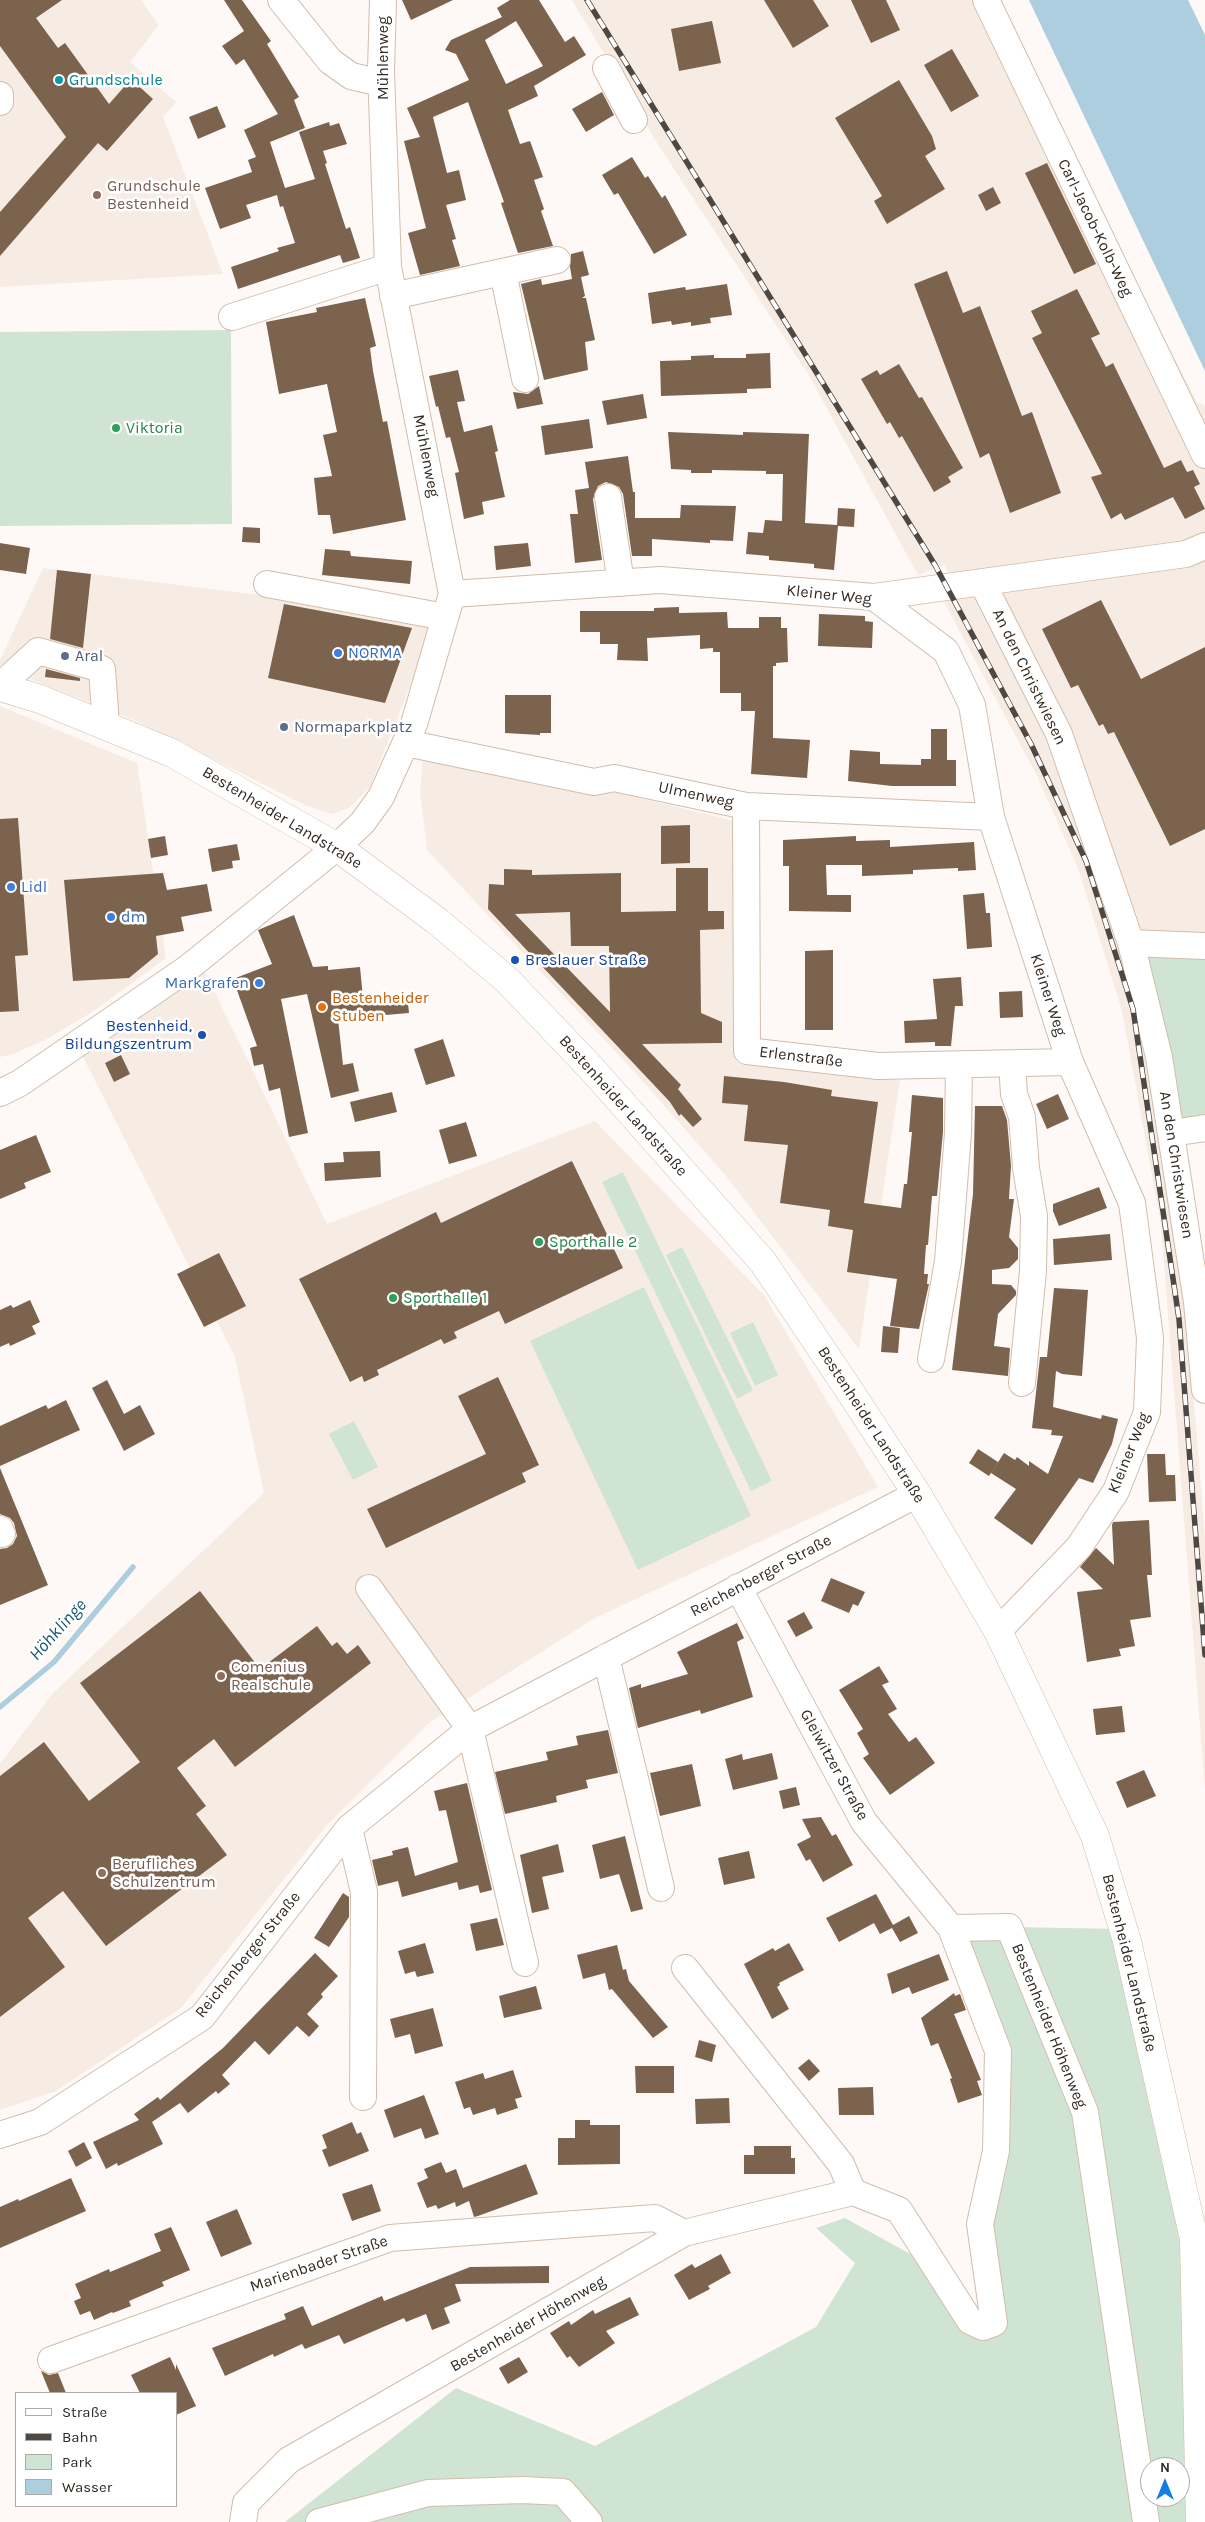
<!DOCTYPE html>
<html>
<head>
<meta charset="utf-8">
<style>
	body { margin:0 }
	#map { position:relative; width:1205px; height:2522px; overflow:hidden; background:#fef9f6; font-family:Karla,sans-serif }
	canvas { display:block }
	.legend { position:absolute; left:15px; top:2392px; width:162px; height:115px; box-sizing:border-box; background:#fff; border:1px solid #adaaa7; margin:0; padding:6px 9px; list-style:none; font-size:15px; color:#322a23 }
	.legend li { display:flex; align-items:center; gap:10px; height:25px }
	.legend b { width:25px; border:1px solid #adaaa7 }
	.north { position:absolute; left:1140px; top:2457px; width:50px; height:50px; box-sizing:border-box; background:#fff; border:1px solid #adaaa7; border-radius:50%; rotate:0deg; font-size:14px; font-weight:700; line-height:20px; text-align:center; color:#322a23 }
	.north::after { content:''; display:block; margin:auto; width:18px; height:22px; background:#137de5; clip-path:polygon(50% 0,100% 100%,50% 72%,0 100%) }
</style>
</head>
<body>
<div id="map">
<canvas width="1205" height="2522"></canvas>
<ul class="legend">
<li><b style="height:6px;background:#fff"></b>Straße</li>
<li><b style="height:6px;background:#4f4741"></b>Bahn</li>
<li><b style="height:14px;background:#d0e4d3"></b>Park</li>
<li><b style="height:14px;background:#accedf"></b>Wasser</li>
</ul>
<div class="north">N</div>
</div>
<script>
const ctx = document.querySelector('canvas').getContext('2d');
ctx.lineJoin = 'round';
function paint(path, color) {
  ctx.fillStyle = color;
  ctx.fill(path, 'evenodd');
}
function poly(rows) {
  const path = new Path2D();
  for (const r of rows) {
    path.moveTo(r[0], r[1]);
    for (let i = 2; i < r.length; i += 2) path.lineTo(r[i], r[i + 1]);
  }
  return path;
}
function trace(path, color, width, dash) {
  ctx.strokeStyle = color;
  ctx.lineWidth = width;
  ctx.lineCap = dash ? 'butt' : 'round';
  ctx.setLineDash(dash || []);
  ctx.stroke(path);
}
function write(font, color, halo, rows, align = 'center') {
  ctx.font = font + ' Karla,sans-serif';
  ctx.lineWidth = 5;
  ctx.setLineDash([]);
  ctx.textBaseline = 'middle';
  ctx.strokeStyle = halo;
  ctx.fillStyle = color;
  for (const [text, x, y, turn = 0] of rows) {
    ctx.save();
    ctx.translate(x, y);
    ctx.rotate((+turn || 0) * Math.PI / 180);
    ctx.textAlign = isNaN(turn) ? turn : align;
    if (halo) ctx.strokeText(text, 0, 0);
    ctx.fillText(text, 0, 0);
    ctx.restore();
  }
}
const built = poly([
	[0,0,141,0,159,25,130,62,176,102,163,117,223,274,0,287],
	[572,0,990,0,1197,402,1205,406,1205,939,1147,1048,1187,1326,1198,1449,1205,1539,1205,1790,1161,1225,1122,1011,1078,868,1037,776,944,602,958,592,944,565,918,575,808,374,657,143],
	[43,568,251,594,430,622,428,641,370,787,349,808,332,814,307,806,136,721,33,680,0,665,0,660],
	[0,706,137,763,166,958,94,1011,45,1040,13,1054,0,1057],
	[423,755,628,795,734,821,736,1062,900,1080,859,1349,726,1176,640,1078,427,850,420,793],
	[205,972,327,1224,595,1121,764,1295,878,1487,595,1618,429,1723,327,1825,181,2008,56,2091,0,2110,0,1764,52,1694,264,1493,235,1357,81,1053]
]);
const green = poly([
	[231,330,232,524,0,526,0,332],
	[1131,943,1205,946,1205,1128,1171,1133],
	[623,1172,772,1481,751,1491,602,1182],
	[682,1247,753,1390,737,1399,666,1255],
	[644,1287,751,1516,638,1570,530,1341],
	[753,1322,778,1375,755,1386,730,1333],
	[354,1421,378,1467,353,1480,329,1434],
	[1009,1927,1123,1929,1194,2239,1200,2522,285,2522,456,2388,595,2446,816,2327,855,2263,816,2228,845,2218,934,2267,981,2328,998,2051,951,1928],
	[1150,2467,1180,2467,1180,2497,1150,2497]
]);
const water = poly([
	[1029,0,1188,0,1205,35,1205,371]
]);
const stream = poly([
	[0,1707,54,1662,133,1567]
]);
const building = poly([
	[0,0,62,0,36,18,58,48,65,43,109,104,131,79,153,99,107,151,98,143,0,256,0,212,66,137,0,46],
	[224,0,242,0,271,41,267,44,299,97,294,100,305,128,270,142,285,188,315,179,299,132,329,122,330,126,339,123,347,144,323,151,327,163,325,164,346,229,350,227,360,258,343,263,340,255,238,289,231,267,279,251,277,248,295,243,283,206,280,207,277,195,246,205,251,218,220,229,205,188,252,172,248,160,256,157,244,130,278,114,244,59,236,65,222,46,244,31],
	[402,0,453,0,411,20],
	[510,0,539,0,565,42,574,36,586,55,534,86,538,96,508,110,520,144,530,141,543,177,534,180,544,209,541,211,553,246,518,253,501,203,504,202,468,102,433,117,447,173,459,170,466,200,446,205,456,239,452,240,460,266,420,275,408,233,426,228,404,141,420,137,407,108,469,80,456,54,445,50,451,40,502,17,497,8],
	[516,21,543,66,506,84,485,40],
	[764,0,813,0,829,26,793,48],
	[851,0,886,0,900,30,871,43],
	[712,21,721,63,679,71,671,29],
	[952,49,979,96,951,112,924,65],
	[899,80,932,136,936,149,925,156,945,189,887,224,874,201,882,196,835,118],
	[602,92,614,115,586,132,572,109],
	[217,106,226,127,198,139,189,117],
	[632,157,645,178,648,176,662,198,665,195,687,235,654,254,618,193,614,195,602,175],
	[1047,163,1096,264,1074,274,1025,173],
	[993,187,1001,203,986,211,978,195],
	[583,251,589,275,581,277,585,296,582,298,586,298,595,340,585,342,588,370,544,380,521,284,541,279,542,285,572,279,570,267,571,254],
	[947,271,963,313,980,306,1022,416,1032,412,1061,493,1010,513,989,453,980,458,914,284],
	[727,284,732,315,710,318,711,323,691,326,691,322,672,325,671,321,652,324,648,293,685,287,686,290],
	[1077,289,1100,334,1091,338,1106,367,1113,363,1164,468,1181,460,1187,472,1193,470,1200,484,1194,487,1205,509,1185,519,1173,497,1125,520,1121,513,1111,519,1091,477,1102,474,1032,338,1042,333,1031,311],
	[365,298,376,346,370,348,373,371,383,422,387,421,406,520,333,534,330,515,318,515,314,478,332,476,323,435,337,432,327,384,279,394,266,322,317,312,316,308],
	[770,353,771,388,747,389,747,393,661,396,660,361,691,360,691,356,714,355,714,358,746,358,746,354],
	[899,364,919,398,922,397,963,468,948,477,951,482,934,492,902,436,899,438,890,422,887,424,861,379,877,370,880,375],
	[458,370,465,401,457,402,464,432,492,425,498,451,495,452,505,497,482,502,484,514,464,519,455,473,459,472,450,437,446,438,438,406,436,407,429,376],
	[539,386,543,404,517,409,513,392,528,394],
	[643,394,647,418,607,425,602,401],
	[589,419,593,448,545,455,541,426],
	[668,432,743,435,743,432,809,434,805,523,837,525,838,508,855,509,854,527,838,526,834,570,814,568,814,564,769,560,769,556,746,554,748,532,763,533,765,520,782,521,783,474,766,474,766,471,712,470,712,473,691,473,691,470,671,469],
	[628,456,633,492,635,492,635,518,680,518,681,505,736,506,733,541,710,540,710,543,652,539,652,556,632,556,623,494,619,487,606,482,598,486,593,499,602,560,575,563,570,514,578,514,575,490,589,488,585,462],
	[243,527,260,528,260,543,242,542],
	[0,543,30,548,26,574,0,570],
	[528,543,531,566,496,570,494,546],
	[325,549,350,551,351,556,412,561,410,584,322,575],
	[57,570,91,574,83,648,50,639],
	[1101,600,1141,679,1205,647,1205,829,1170,846,1114,732,1108,734,1103,724,1099,726,1078,685,1071,688,1042,629],
	[284,604,412,628,385,703,268,678],
	[679,607,679,613,727,612,728,628,759,628,759,617,781,617,781,628,787,628,788,662,776,663,776,666,773,666,773,738,810,740,807,778,751,774,755,711,741,711,741,693,720,693,720,652,713,652,713,648,700,649,700,635,647,638,648,661,617,660,618,644,600,644,600,632,580,632,580,611,654,611,654,608],
	[819,614,865,616,865,621,873,622,872,648,818,646],
	[46,669,80,678,80,681,45,677],
	[505,695,551,695,551,733,540,733,540,735,505,733],
	[931,729,947,729,947,760,956,760,956,786,892,786,848,781,850,750,880,752,880,764,921,765,921,759,931,759],
	[18,818,28,955,15,956,19,1011,0,1012,0,819],
	[690,825,690,863,661,864,661,826],
	[165,836,168,855,151,858,148,839],
	[856,836,856,841,890,840,890,847,974,842,976,870,958,871,958,868,913,870,913,874,862,876,862,865,826,865,827,895,851,895,851,912,789,911,789,866,783,866,783,840],
	[237,844,240,860,232,861,233,868,212,872,208,849],
	[676,868,708,868,708,911,724,911,724,929,700,930,701,1013,722,1022,722,1043,642,1044,681,1085,678,1089,702,1119,693,1127,681,1114,679,1116,670,1102,488,909,489,884,504,885,504,869,532,870,532,875,621,873,621,912,676,911],
	[570,912,571,946,609,946,610,1012,515,914],
	[163,873,167,890,207,884,212,911,181,917,184,931,156,936,158,954,129,978,73,981,64,880],
	[984,893,986,913,990,913,992,947,967,949,963,895],
	[294,915,313,967,328,966,328,970,360,967,363,998,407,994,409,1013,338,1019,343,1065,353,1063,359,1091,331,1098,307,994,281,999,308,1133,289,1137,280,1088,269,1091,263,1064,254,1066,250,1048,257,1046,233,979,272,964,258,930],
	[833,950,833,1030,805,1030,805,951],
	[961,977,963,1006,955,1006,951,1046,935,1046,935,1042,905,1043,904,1021,937,1019,933,979],
	[1022,991,1023,1017,1000,1018,999,992],
	[443,1039,455,1076,426,1085,414,1049],
	[121,1055,130,1074,114,1082,105,1063],
	[724,1076,784,1082,832,1090,831,1096,878,1102,864,1203,901,1208,904,1184,907,1184,912,1132,909,1132,912,1095,943,1098,943,1132,937,1196,932,1196,928,1245,926,1245,924,1274,928,1274,927,1284,929,1284,919,1329,890,1326,897,1279,847,1272,853,1230,828,1226,830,1210,780,1203,788,1145,744,1141,748,1105,722,1103],
	[392,1092,397,1112,355,1122,350,1102],
	[1058,1094,1069,1119,1047,1129,1036,1104],
	[975,1106,1002,1106,1007,1120,1011,1166,1009,1199,1014,1199,1009,1237,1018,1248,1018,1259,1009,1268,992,1270,992,1284,1011,1285,1016,1291,1016,1295,998,1314,994,1346,1010,1348,1008,1376,952,1370,973,1194],
	[466,1122,477,1156,449,1164,439,1130],
	[36,1135,51,1172,24,1183,26,1188,0,1199,0,1150],
	[380,1151,381,1177,325,1181,324,1163,344,1162,343,1152],
	[572,1161,623,1268,505,1324,499,1311,454,1332,457,1338,444,1344,441,1339,377,1370,379,1375,364,1382,362,1376,350,1382,299,1279,436,1212,441,1223],
	[1099,1187,1107,1208,1059,1226,1053,1211,1053,1204],
	[1110,1234,1112,1260,1054,1265,1053,1239],
	[219,1253,246,1306,204,1327,177,1274],
	[1054,1288,1088,1290,1082,1376,1062,1374,1056,1371,1053,1407,1101,1419,1102,1415,1118,1419,1112,1444,1093,1483,1079,1478,1032,1545,994,1518,1016,1489,991,1473,1004,1453,1015,1460,1017,1457,1029,1466,1029,1461,1048,1474,1063,1436,1051,1435,1052,1430,1032,1428,1040,1357,1047,1357],
	[30,1300,40,1322,32,1326,36,1334,10,1346,9,1343,0,1347,0,1310,11,1305,13,1308],
	[883,1326,900,1328,898,1353,881,1352],
	[498,1377,539,1465,522,1473,526,1482,386,1548,367,1509,486,1454,458,1396],
	[107,1380,124,1414,140,1405,155,1434,124,1451,92,1388],
	[66,1400,80,1430,0,1466,0,1426,46,1405,48,1409],
	[978,1449,998,1462,989,1476,969,1463],
	[1147,1454,1165,1454,1166,1475,1175,1475,1176,1501,1149,1502],
	[0,1468,48,1585,0,1605,0,1549,7,1548,13,1544,17,1536,14,1523,10,1518,0,1514],
	[1149,1520,1152,1575,1147,1575,1151,1617,1130,1620,1135,1646,1119,1649,1121,1656,1087,1662,1077,1592,1103,1589,1080,1567,1096,1548,1114,1565,1112,1525,1113,1522],
	[831,1578,865,1592,858,1606,853,1604,849,1613,821,1601],
	[200,1591,260,1669,317,1626,332,1646,337,1642,347,1654,358,1645,371,1663,235,1767,214,1739,177,1768,206,1806,196,1814,227,1855,106,1946,63,1891,28,1918,65,1967,0,2017,0,1776,44,1742,89,1801,140,1762,80,1683],
	[804,1612,813,1628,796,1637,787,1621],
	[737,1623,744,1638,737,1642,753,1697,701,1714,700,1710,638,1728,629,1688,641,1684,641,1688,688,1674,677,1652],
	[879,1666,889,1682,882,1685,897,1709,888,1714,909,1742,916,1737,935,1763,890,1795,863,1758,869,1754,857,1733,863,1729,839,1690],
	[1122,1706,1125,1732,1096,1735,1093,1709],
	[608,1730,618,1773,586,1780,588,1788,556,1796,557,1802,505,1814,495,1772,548,1760,546,1752,578,1745,576,1736],
	[772,1753,778,1779,733,1790,725,1759,742,1754,743,1760],
	[692,1764,701,1806,660,1816,650,1773],
	[1144,1770,1156,1796,1127,1808,1116,1782],
	[467,1783,492,1890,480,1893,478,1885,459,1890,457,1882,402,1897,398,1881,378,1886,372,1860,393,1855,392,1851,408,1847,415,1876,458,1862,446,1810,439,1811,434,1791],
	[796,1787,800,1805,783,1809,779,1791],
	[821,1817,832,1836,836,1834,853,1865,823,1882,810,1859,806,1861,797,1844,811,1837,802,1819],
	[625,1836,643,1909,631,1912,619,1874,600,1879,592,1845],
	[558,1844,564,1872,542,1877,549,1909,532,1913,520,1855],
	[749,1851,755,1878,724,1885,718,1858],
	[343,1893,349,1897,349,1917,329,1947,314,1938],
	[876,1894,893,1925,909,1916,918,1933,900,1942,892,1928,880,1934,874,1923,839,1942,826,1918],
	[497,1918,504,1945,476,1951,470,1924],
	[425,1943,434,1973,417,1977,415,1971,405,1974,398,1951],
	[789,1943,804,1970,779,1983,780,1985,777,1987,789,2009,772,2019,744,1964,773,1948,775,1951],
	[617,1945,623,1970,626,1969,629,1981,668,2027,653,2038,612,1989,609,1990,605,1973,583,1979,577,1955],
	[315,1953,338,1976,321,1994,323,1997,307,2014,319,2026,309,2037,297,2026,269,2055,255,2041,222,2075,230,2084,218,2094,216,2091,188,2113,180,2103,152,2122,163,2144,118,2166,117,2163,106,2169,93,2142,139,2120,134,2114,158,2097,160,2100,223,2048],
	[939,1954,949,1980,912,1994,909,1987,892,1994,887,1974],
	[536,1986,542,2009,504,2018,499,1996],
	[954,1993,955,1996,960,1994,966,2010,954,2014,981,2080,977,2081,982,2095,958,2103,950,2079,952,2078,938,2043,931,2046,921,2018],
	[433,2008,443,2046,415,2054,410,2034,395,2038,390,2019],
	[699,2040,716,2045,712,2062,695,2057],
	[809,2059,820,2071,809,2081,798,2068],
	[635,2066,674,2066,674,2093,636,2093],
	[513,2070,522,2097,515,2099,518,2108,497,2115,495,2108,473,2115,470,2107,464,2109,455,2082,483,2073,485,2079],
	[873,2087,874,2115,839,2115,838,2088],
	[424,2095,439,2134,425,2139,421,2128,394,2138,384,2110],
	[729,2098,730,2123,696,2124,695,2099],
	[575,2120,590,2120,590,2125,620,2125,620,2164,558,2165,558,2138,575,2138],
	[352,2122,357,2134,361,2132,369,2151,329,2167,322,2150,327,2148,322,2135],
	[84,2142,92,2158,76,2167,68,2151],
	[754,2146,791,2146,791,2158,795,2158,795,2174,744,2174,744,2155,754,2155],
	[441,2162,446,2173,456,2169,463,2188,526,2164,538,2194,478,2216,474,2217,469,2201,456,2207,455,2202,438,2209,436,2205,427,2208,417,2183,428,2178,424,2169],
	[71,2178,86,2211,0,2248,0,2207,18,2199,19,2201],
	[372,2184,381,2211,352,2221,342,2194],
	[237,2209,252,2244,221,2257,206,2222],
	[171,2227,190,2270,162,2282,164,2286,129,2301,131,2306,113,2313,112,2312,94,2320,90,2311,80,2315,74,2301,81,2298,75,2284,109,2269,110,2272,161,2251,154,2234],
	[721,2254,731,2273,708,2286,710,2289,689,2300,674,2275,692,2264,695,2268],
	[549,2266,549,2283,455,2284,461,2301,444,2308,450,2323,432,2330,426,2314,406,2322,404,2318,344,2344,339,2335,305,2349,302,2344,274,2357,273,2354,225,2376,212,2348,286,2319,284,2314,303,2306,312,2326,382,2296,384,2301,470,2267],
	[630,2297,639,2315,606,2331,615,2343,579,2367,570,2356,567,2358,550,2333,569,2321,571,2325,593,2310,595,2314],
	[170,2357,176,2370,176,2364,196,2406,176,2415,176,2393,140,2393,131,2375],
	[519,2357,528,2372,508,2384,499,2368],
	[41,2371,49,2375,58,2373,66,2393,50,2393]
]);
const minor = poly([
	[281,0,330,61,351,76,381,83],
	[986,0,1205,455],
	[606,68,634,120],
	[0,95,0,102],
	[503,272,525,379],
	[393,296,557,260],
	[232,317,388,267],
	[608,497,621,583],
	[982,582,1059,734,1131,943,1159,1057,1197,1302,1205,1390],
	[267,584,445,617],
	[452,594,660,580,874,597,946,651,972,705,991,817,1070,1062,1132,1203,1150,1338,1147,1412,1116,1491,1079,1547,998,1631],
	[874,597,1186,554,1205,546],
	[0,686,38,651,102,669,106,725],
	[406,743,594,782,614,778,746,806,991,817],
	[746,806,747,1051,878,1066,1070,1062],
	[1131,943,1205,946],
	[1012,1064,1014,1094,1022,1117,1026,1168,1034,1216,1033,1271,1022,1383],
	[0,1093,20,1083,188,968,337,847,363,822,381,797,414,724,452,594,388,267,381,71,383,0],
	[1171,1133,1205,1128],
	[931,1359,948,1261,958,1133,959,1065],
	[0,1529,2,1534],
	[738,1587,864,1822,951,1928],
	[369,1588,470,1729,525,1963],
	[606,1657,661,1888],
	[349,1828,364,1892,363,2097],
	[685,1968,841,2164,853,2192],
	[0,2135,40,2122,202,2017,349,1828,470,1729,917,1494],
	[51,2360,390,2238,655,2218,684,2233],
	[243,2522,246,2503,289,2460,684,2233,853,2192,899,2210,970,2321,983,2327,994,2323,980,2224,996,2151,998,2051,951,1928,1009,1927,1085,2112,1146,2522],
	[319,2522,428,2493,523,2490,563,2492,589,2522]
]);
const major = poly([
	[0,687,40,699,172,753,337,847,437,921,507,980,591,1068,763,1262,847,1387,917,1494,998,1631,1095,1836,1127,1941,1194,2239,1200,2522]
]);
const rail = poly([
	[587,0,935,565,1031,744,1086,861,1133,1009,1179,1319,1205,1655]
]);
const markers = [
	[59,80,5,"#0f9aa8"],
	[97,195,5,"#8d6e63"],
	[116,428,5,"#2e9e5b"],
	[338,653,5,"#3f7fe0"],
	[65,656,5,"#5c6f8a"],
	[284,727,5,"#5c6f8a"],
	[11,887,5,"#3f7fe0"],
	[111,917,5,"#3f7fe0"],
	[515,960,5,"#1a4fb4"],
	[259,983,5,"#3f7fe0"],
	[322,1007,5,"#e8710a"],
	[202,1035,5,"#1a4fb4"],
	[539,1242,5,"#2e9e5b"],
	[393,1298,5,"#2e9e5b"],
	[221,1676,5,"#8d6e63"],
	[102,1873,5,"#8d6e63"]
];
const streetNames = [
	["Mühlenweg",383,58,-90],
	["Carl-Jacob-Kolb-Weg",1095,228,64],
	["Mühlenweg",426,456,79],
	["Kleiner Weg",829,595,6],
	["An den Christwiesen",1029,677,64],
	["Ulmenweg",696,795,12],
	["Bestenheider Landstraße",282,818,31],
	["Kleiner Weg",1048,995,72],
	["Erlenstraße",801,1057,7],
	["Bestenheider Landstraße",623,1106,48],
	["An den Christwiesen",1176,1165,81],
	["Bestenheider Landstraße",871,1425,57],
	["Kleiner Weg",1129,1453,-68],
	["Reichenberger Straße",761,1576,-28],
	["Gleiwitzer Straße",834,1765,61],
	["Reichenberger Straße",248,1955,-51],
	["Bestenheider Landstraße",1129,1963,76],
	["Bestenheider Höhenweg",1049,2026,68],
	["Marienbader Straße",319,2264,-19],
	["Bestenheider Höhenweg",528,2324,-30]
];
const cultureNames = [
	["Grundschule",69,80]
];
const educationNames = [
	["Grundschule",107,186],
	["Bestenheid",107,204],
	["Comenius",231,1667],
	["Realschule",231,1685],
	["Berufliches",112,1864],
	["Schulzentrum",112,1882]
];
const leisureNames = [
	["Viktoria",126,428],
	["Sporthalle 2",549,1242],
	["Sporthalle 1",403,1298]
];
const shopNames = [
	["NORMA",348,653],
	["Lidl",21,887],
	["dm",121,917],
	["Markgrafen",249,983,"right"]
];
const serviceNames = [
	["Aral",75,656],
	["Normaparkplatz",294,727]
];
const transitNames = [
	["Breslauer Straße",525,960],
	["Bestenheid,",192,1026,"right"],
	["Bildungszentrum",192,1044,"right"]
];
const foodNames = [
	["Bestenheider",332,998],
	["Stuben",332,1016]
];
const waterNames = [
	["Höhklinge",58,1630,-48]
];
paint(built, '#f7ece3');
paint(green, '#d0e4d3');
paint(water, '#accedf');
trace(stream, '#accedf', 5.5);
paint(building, '#7b634e');
trace(minor, '#d2bdac', 28);
trace(major, '#d2bdac', 29);
trace(minor, '#fff', 26);
trace(major, '#fff', 28);
trace(rail, '#4f4741', 5.5);
trace(rail, '#fff', 4, [11]);
for (const [x, y, r, color] of markers) {
  const dot = new Path2D();
  dot.arc(x, y, r, 0, 2 * Math.PI);
  ctx.fillStyle = color;
  ctx.fill(dot);
  trace(dot, '#fff', 2);
}
write('16px', '#322a23', '#fff', streetNames);
write('16px', '#0d838f', '#fff', cultureNames, 'left');
write('16px', '#785e54', '#fff', educationNames, 'left');
write('16px', '#27864d', '#fff', leisureNames, 'left');
write('16px', '#366cbe', '#fff', shopNames, 'left');
write('16px', '#4e5e75', '#fff', serviceNames, 'left');
write('16px', '#164399', '#fff', transitNames, 'left');
write('16px', '#c56008', '#fff', foodNames, 'left');
write('italic 18px', '#19566f', '#fff', waterNames);
</script>
</body>
</html>
